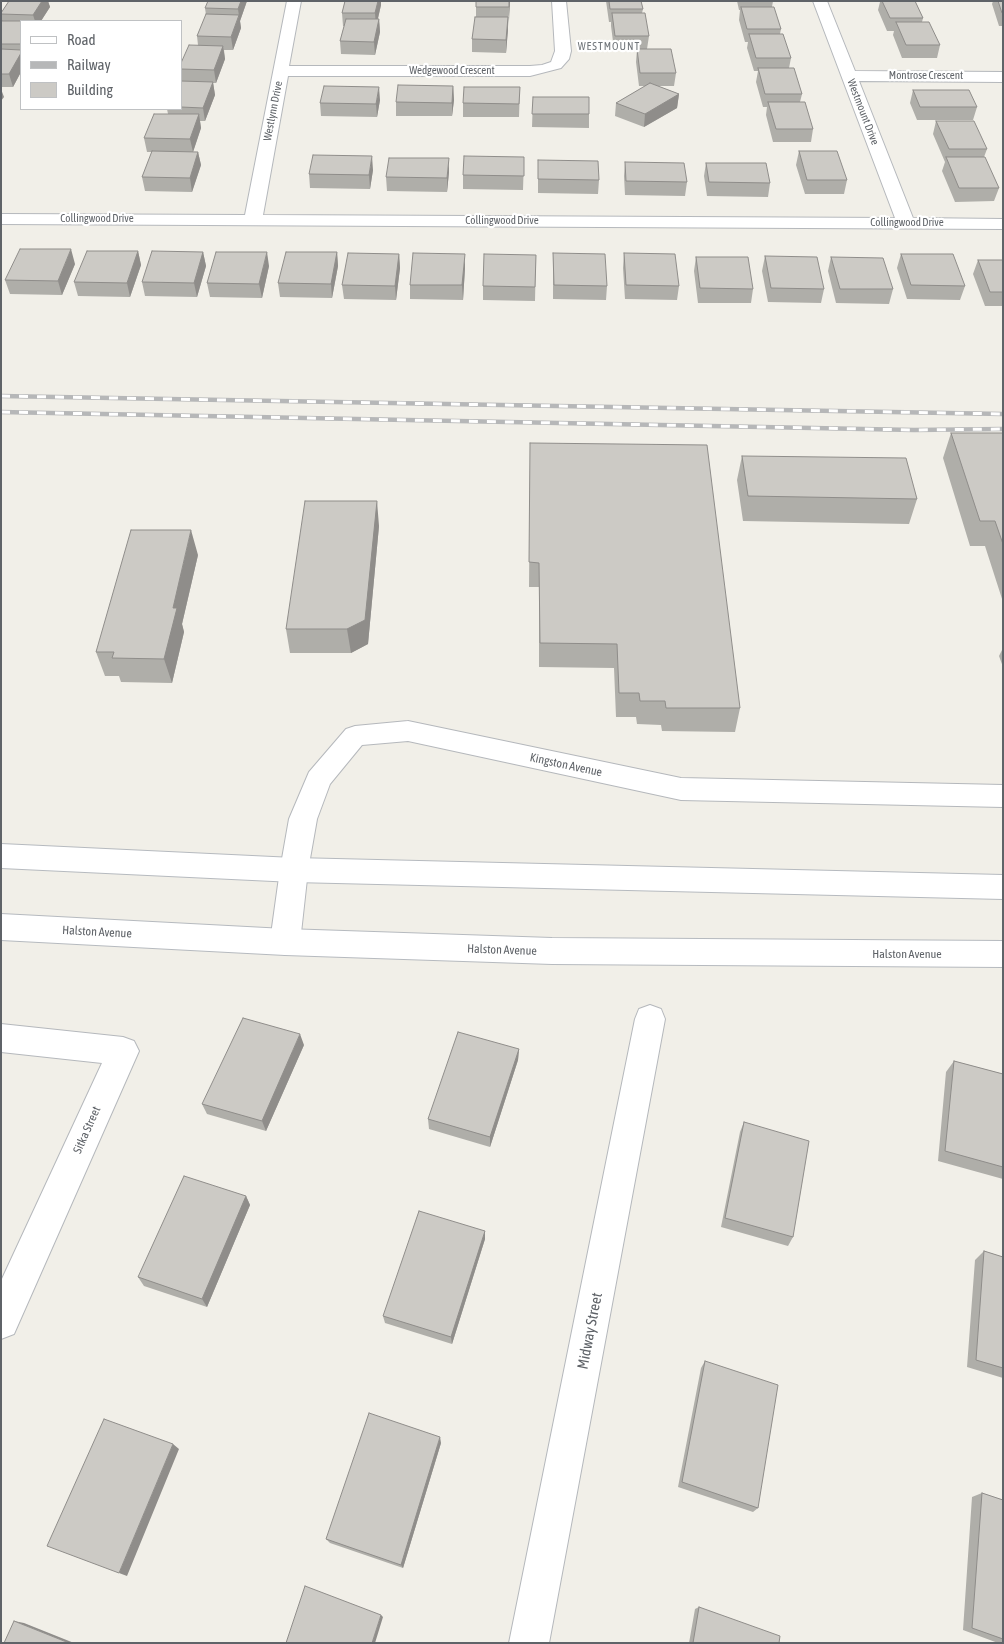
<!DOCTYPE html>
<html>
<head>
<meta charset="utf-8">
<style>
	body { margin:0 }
	#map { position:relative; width:1004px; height:1644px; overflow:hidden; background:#f1efe8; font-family:"Asap Condensed",sans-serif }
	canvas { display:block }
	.frame { position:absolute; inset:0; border:2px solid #5f6368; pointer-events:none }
	.legend { position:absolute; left:20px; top:20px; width:162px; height:90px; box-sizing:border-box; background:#fff; border:1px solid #bfc1c3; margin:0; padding:6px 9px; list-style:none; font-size:15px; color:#5f6368 }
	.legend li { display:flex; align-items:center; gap:10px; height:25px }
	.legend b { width:25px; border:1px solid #bfc1c3 }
</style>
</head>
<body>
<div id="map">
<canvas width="1004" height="1644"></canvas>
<div class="frame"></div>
<ul class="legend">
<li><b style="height:6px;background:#fff"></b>Road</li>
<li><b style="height:6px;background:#b6b7b8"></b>Railway</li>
<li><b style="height:14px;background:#cccac5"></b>Building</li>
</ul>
</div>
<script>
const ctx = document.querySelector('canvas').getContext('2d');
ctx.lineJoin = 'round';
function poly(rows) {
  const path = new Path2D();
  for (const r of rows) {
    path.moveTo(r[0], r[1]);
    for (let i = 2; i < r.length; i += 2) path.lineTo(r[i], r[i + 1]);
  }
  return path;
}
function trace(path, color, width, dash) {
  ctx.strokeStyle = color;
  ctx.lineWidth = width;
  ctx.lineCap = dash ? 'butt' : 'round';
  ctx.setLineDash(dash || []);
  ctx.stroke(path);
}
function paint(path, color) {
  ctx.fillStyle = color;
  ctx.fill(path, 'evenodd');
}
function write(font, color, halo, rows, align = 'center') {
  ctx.font = font + ' "Asap Condensed",sans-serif';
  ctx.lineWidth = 4.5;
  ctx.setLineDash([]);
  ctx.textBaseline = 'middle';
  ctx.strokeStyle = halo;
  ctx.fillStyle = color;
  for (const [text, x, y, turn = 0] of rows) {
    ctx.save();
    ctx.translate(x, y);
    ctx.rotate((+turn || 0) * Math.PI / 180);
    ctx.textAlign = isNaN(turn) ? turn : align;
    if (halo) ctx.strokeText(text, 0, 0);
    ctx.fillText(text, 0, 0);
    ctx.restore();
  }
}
const minor = poly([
	[287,1,301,1,289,66,530,66,542,65,551,62,555,51,552,1,566,1,571,51,569,59,561,68,530,76,288,76,263,215,895,218,813,1,827,1,855,71,1003,72,1003,82,859,81,913,218,1003,219,1003,229,1,224,1,214,245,215,287,1],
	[408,721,681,778,1003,785,1003,807,681,800,408,741,362,745,330,784,317,819,308,870,300,942,295,951,285,955,275,951,270,942,280,870,289,819,309,772,346,729,355,726,408,721],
	[650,1005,661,1009,665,1019,549,1643,509,1643,635,1019,639,1009,650,1005],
	[1,1024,123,1037,134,1041,139,1051,14,1334,1,1339,1,1281,102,1063,1,1052,1,1024]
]);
const secondary = poly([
	[1,844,294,858,1003,875,1003,899,294,882,1,868,1,844],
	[1,914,285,929,552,938,1003,941,1003,967,552,964,285,955,1,940,1,914]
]);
const rail = poly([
	[1,396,1003,414],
	[1,412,914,430,1003,429]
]);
const wall = poly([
	[9,1,48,1,50,7,41,21,21,21,21,72,13,87,1,87,1,22,2,21,1,13],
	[247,1,240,21,241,28,233,50,224,50,225,59,216,83,213,83,215,95,205,121,200,121,201,128,193,152,198,152,201,165,192,192,145,191,142,177,152,152,147,152,144,138,168,114,167,109,181,109,181,63,198,45,197,36,206,15,205,8],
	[345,1,381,1,381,5,378,19,379,19,380,32,375,55,341,54,340,41,344,26,343,26,342,13],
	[510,1,506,53,472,52,472,39,476,17,476,7],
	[606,1,641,1,643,9,642,13,649,36,647,49,676,73,674,86,658,86,679,94,677,108,644,127,615,116,616,103,645,86,639,86,636,62,637,49,614,49,611,26,611,22,609,22],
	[737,1,773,1,772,7,781,29,780,34,791,58,789,68,802,94,800,102,813,129,811,142,773,142,766,115,767,107,763,107,756,82,758,71,754,71,747,48,748,42,745,42,739,20,740,10,739,10],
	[877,1,915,1,923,18,922,22,940,45,937,58,902,58,893,35,894,31,887,31,878,10,880,2],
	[993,1,1003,1,1003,26,999,26,992,4],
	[453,86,454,100,452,116,396,116,396,102],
	[520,87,519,117,463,117,463,103],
	[913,90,977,107,973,120,917,120,910,103],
	[533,97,589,114,589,128,532,127],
	[380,100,377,117,321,116,320,103],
	[936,121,987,149,984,157,999,188,994,201,955,202,942,171,945,162,933,134],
	[799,151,847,180,844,194,805,194,796,165],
	[524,157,523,190,463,189,463,175],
	[538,160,599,180,598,194,538,193],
	[625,162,687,182,685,196,625,195,624,176],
	[706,163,770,183,768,197,707,196,704,176],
	[373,170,370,189,310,188,309,174],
	[449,172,447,192,387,191,386,177],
	[138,251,141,265,130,297,78,296,74,282],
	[203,252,206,266,197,297,145,296,142,282],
	[337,252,338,266,332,298,280,297,278,283],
	[553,253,607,286,606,300,553,299],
	[624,253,679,286,677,300,625,299,623,268],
	[399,254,400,268,396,300,344,299,342,285],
	[901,254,965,286,960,300,907,299,897,268],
	[536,255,535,301,483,300,483,286],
	[765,256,824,289,821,303,768,302,762,271],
	[696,257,753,289,751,303,698,303,694,271],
	[831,257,893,289,889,304,836,303,828,271],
	[978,260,1003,260,1003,306,985,306,973,274],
	[75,264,62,295,10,294,5,280],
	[269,266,262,298,210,297,207,283],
	[465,268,463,300,410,299,410,285],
	[951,433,1003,433,1003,602,985,546,970,546,943,458],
	[742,456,917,499,909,524,743,521,737,480],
	[530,468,740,708,735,732,662,731,661,725,637,724,636,717,616,717,614,668,539,667,539,587,529,587],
	[379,526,368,644,351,653,290,653,286,629],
	[198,555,182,624,184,632,172,683,121,682,119,676,105,676,96,652],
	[1003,648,1003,667,999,656],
	[304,1045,266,1131,207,1114,202,1104],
	[519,1049,518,1060,490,1147,429,1129,428,1119],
	[954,1061,1003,1074,1003,1179,938,1161,946,1072],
	[744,1122,793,1237,788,1246,721,1227,740,1132],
	[246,1196,250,1205,207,1307,144,1286,138,1277],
	[485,1231,485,1239,452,1344,385,1323,383,1316],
	[984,1251,1003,1257,1003,1378,967,1367,975,1260],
	[705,1361,758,1508,753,1512,678,1487,701,1368],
	[441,1443,403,1568,330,1543,326,1539],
	[982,1493,1003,1500,1003,1643,998,1643,963,1630,972,1497],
	[699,1607,779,1643,689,1643,695,1609]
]);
const shadedWall = poly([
	[42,1,48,1,50,7,41,21,35,21,33,15],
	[241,1,247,1,240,21,241,28,233,50,231,37,239,16,238,9],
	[378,1,381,1,381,5,376,26,375,13],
	[509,1,510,1,509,20],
	[508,17,508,30,506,53,506,40],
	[379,19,380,32,375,55,374,42],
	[223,46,225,59,216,83,214,70],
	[21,53,21,72,13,87,9,74],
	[213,82,215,95,205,121,203,108],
	[453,86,454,100,452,116,452,103],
	[379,87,380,100,377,117,376,104],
	[1,89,4,97,1,101],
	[679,94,677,108,644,127,645,114],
	[199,114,201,128,193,152,190,139],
	[198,152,201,165,192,192,190,178],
	[372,156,373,170,370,189,369,175],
	[449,158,449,172,447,192,447,178],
	[71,249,75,264,62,295,58,281],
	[138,251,141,265,130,297,127,283],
	[203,252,206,266,197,297,194,283],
	[267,252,269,266,262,298,259,284],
	[337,252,338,266,332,298,331,284],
	[399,254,400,268,396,300,395,286],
	[465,254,465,268,463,300,462,285],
	[377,501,379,526,368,644,351,653,347,629],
	[191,530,198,555,182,624,184,632,172,683,164,659,173,608],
	[300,1034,304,1045,266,1131,262,1121],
	[519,1049,518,1060,490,1147,490,1137],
	[246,1196,250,1205,207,1307,202,1299],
	[485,1231,485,1239,452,1344,451,1337],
	[440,1437,441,1443,403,1568,401,1565],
	[173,1444,179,1449,127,1576,119,1573],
	[381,1615,383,1617,375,1643,372,1643],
	[14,1621,24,1623,74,1643,69,1643]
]);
const building = poly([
	[9,1,42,1,33,15,1,14,1,13,9,1],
	[208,1,241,1,238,9,205,8,208,1],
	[345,1,378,1,375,13,342,13,345,1],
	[476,1,509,1,509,7,476,7,476,1],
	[609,1,641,1,643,9,610,9,609,1],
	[882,1,915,1,923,18,890,18,882,1],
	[998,1,1003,1,1003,13,1002,13,998,1],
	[741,7,774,7,781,29,747,29,741,7],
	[612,13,645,13,649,36,615,36,612,13],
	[206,14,239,15,231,37,197,36,206,14],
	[475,17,508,17,506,40,472,39,475,17],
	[346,19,379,19,374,42,340,41,346,19],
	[2,21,21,21,21,44,1,44,1,22,2,21],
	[896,22,929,22,940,45,906,45,896,22],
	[749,34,783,34,791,58,756,58,749,34],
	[189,45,223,46,214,70,181,69,181,63,189,45],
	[1,49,21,50,21,53,9,74,1,74,1,49],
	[637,49,671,49,676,73,640,73,637,49],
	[758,68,794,68,802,94,765,94,758,68],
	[181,81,213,82,203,108,181,107,181,81],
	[650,83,679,94,645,114,616,103,650,83],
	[398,85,453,86,452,103,396,102,398,85],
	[324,86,379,87,376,104,320,103,324,86],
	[464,87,520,87,519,104,463,103,464,87],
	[913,90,969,90,977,107,920,107,913,90],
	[533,97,589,97,589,114,532,114,533,97],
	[768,102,805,102,813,129,776,129,768,102],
	[154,114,199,114,190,139,144,138,154,114],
	[936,121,974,121,987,149,949,149,936,121],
	[152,151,198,152,190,178,142,177,152,151],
	[799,151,837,151,847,180,807,180,799,151],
	[313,155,372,156,369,175,309,174,313,155],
	[464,156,524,157,524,176,463,175,464,156],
	[946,157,985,157,999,188,959,188,946,157],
	[389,158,449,158,447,178,386,177,389,158],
	[538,160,598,161,599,180,538,179,538,160],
	[625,162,684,163,687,182,626,181,625,162],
	[706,163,766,163,770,183,709,182,706,163],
	[20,249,71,249,58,281,5,280,20,249],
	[87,251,138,251,127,283,74,282,87,251],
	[152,251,203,252,194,283,142,282,152,251],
	[216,252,267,252,259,284,207,283,216,252],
	[286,252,337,252,331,284,278,283,286,252],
	[348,253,399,254,395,286,342,285,348,253],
	[413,253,465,254,462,285,410,285,413,253],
	[553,253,605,254,607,286,554,285,553,253],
	[624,253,675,254,679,286,626,285,624,253],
	[484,254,536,255,535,287,483,286,484,254],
	[901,254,953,254,965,286,911,285,901,254],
	[765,256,817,257,824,289,771,288,765,256],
	[696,257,748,257,753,289,700,288,696,257],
	[831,257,883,258,893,289,840,289,831,257],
	[978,260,1003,260,1003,292,990,292,978,260],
	[951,433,1003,433,1003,544,995,521,980,521,951,433],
	[530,443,707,445,740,708,666,708,665,701,640,701,639,693,619,693,617,644,540,643,539,563,529,562,530,443],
	[742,456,906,458,917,499,748,496,742,456],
	[305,501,377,501,365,620,347,629,286,629,305,501],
	[131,530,191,530,173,608,177,608,164,659,112,658,114,652,96,652,131,530],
	[243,1018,300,1034,262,1121,202,1104,243,1018],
	[458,1032,519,1049,490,1137,428,1119,458,1032],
	[954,1061,1003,1074,1003,1167,945,1151,954,1061],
	[744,1122,809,1141,793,1237,725,1218,744,1122],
	[184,1176,246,1196,202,1299,138,1277,184,1176],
	[419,1211,485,1231,451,1337,383,1316,419,1211],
	[984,1251,1003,1257,1003,1368,976,1360,984,1251],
	[705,1361,778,1385,758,1508,682,1482,705,1361],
	[369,1413,440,1437,401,1565,326,1539,369,1413],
	[104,1419,173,1444,119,1573,47,1546,104,1419],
	[982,1493,1003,1500,1003,1639,972,1628,982,1493],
	[305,1586,381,1615,372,1643,286,1643,305,1586],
	[699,1607,780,1636,779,1643,693,1643,699,1607],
	[14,1621,69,1643,4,1643,14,1621]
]);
const farNeighbourhoodnames = [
	["WESTMOUNT",609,47]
];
const farStreetnames = [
	["Wedgewood Crescent",452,71],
	["Montrose Crescent",926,76],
	["Westlynn Drive",273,111,-79],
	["Westmount Drive",863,112,69],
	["Collingwood Drive",97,219],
	["Collingwood Drive",502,221],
	["Collingwood Drive",907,223]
];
const streetNames = [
	["Kingston Avenue",566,765,12],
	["Halston Avenue",97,932,3],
	["Halston Avenue",502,950,2],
	["Halston Avenue",907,954],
	["Sitka Street",87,1130,-66]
];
const nearStreetnames = [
	["Midway Street",590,1331,-79]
];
trace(minor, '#b5b8bc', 2);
trace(secondary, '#b6babf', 2);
paint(minor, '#fff');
paint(secondary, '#fff');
trace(rail, '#b6b7b8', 4.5);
trace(rail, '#fff', 3, [9]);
paint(wall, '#afaea9');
paint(shadedWall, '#8f8d8a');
paint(building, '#cccac5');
trace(building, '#8f8d8a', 1);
ctx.letterSpacing = '1px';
write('11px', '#70757a', '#fff', farNeighbourhoodnames);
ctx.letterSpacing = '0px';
write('11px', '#5f6368', '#fff', farStreetnames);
write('12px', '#5f6368', '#fff', streetNames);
write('15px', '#5f6368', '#fff', nearStreetnames);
</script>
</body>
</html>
